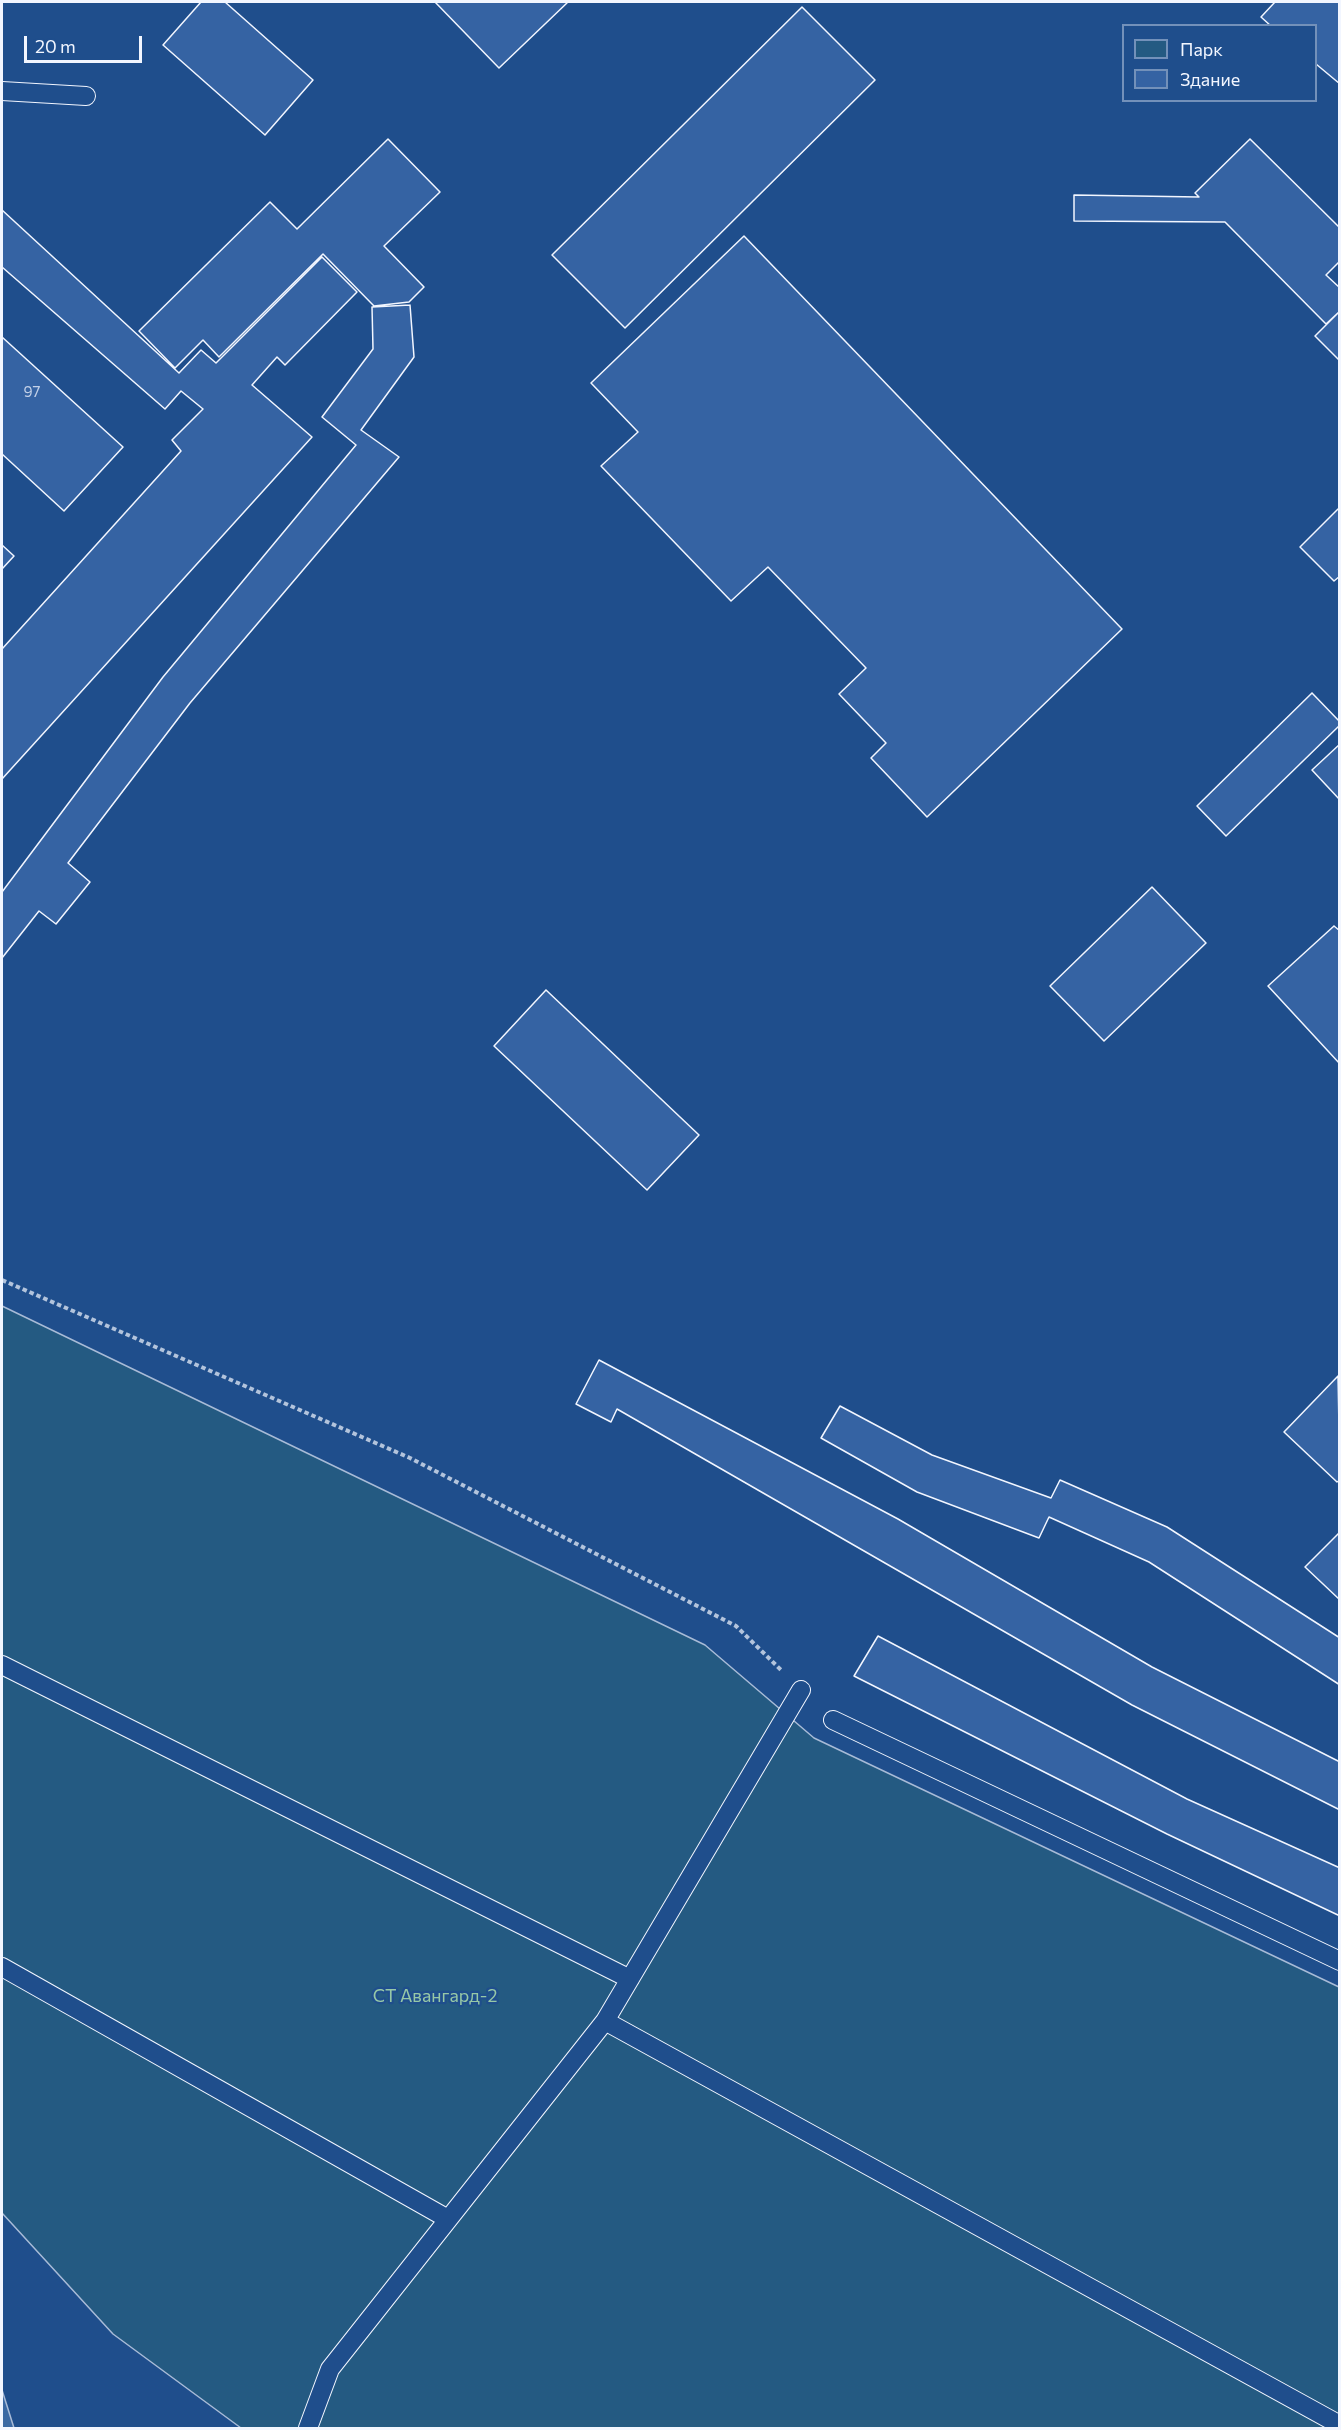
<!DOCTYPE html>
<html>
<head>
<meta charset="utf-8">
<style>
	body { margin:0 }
	#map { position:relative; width:1341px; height:2430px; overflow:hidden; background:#1f4e8c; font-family:Commissioner,sans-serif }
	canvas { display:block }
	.frame { position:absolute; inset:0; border:3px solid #f2f6ff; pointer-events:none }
	.legend { position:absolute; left:1122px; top:24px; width:195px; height:78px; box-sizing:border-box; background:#1f4e8c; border:2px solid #7391ba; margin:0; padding:8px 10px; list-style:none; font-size:18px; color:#f2f6ff }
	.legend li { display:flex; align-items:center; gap:12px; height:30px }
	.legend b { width:30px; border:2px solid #7391ba }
	.scale { position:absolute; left:24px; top:36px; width:118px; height:27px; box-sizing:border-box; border:3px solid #f2f6ff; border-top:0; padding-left:8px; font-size:18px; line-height:21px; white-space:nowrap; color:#f2f6ff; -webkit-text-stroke:4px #1f4e8c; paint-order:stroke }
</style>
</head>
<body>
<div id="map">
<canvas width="1341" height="2430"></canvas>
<div class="frame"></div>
<ul class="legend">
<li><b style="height:16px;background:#245a82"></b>Парк</li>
<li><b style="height:16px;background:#3563a3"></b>Здание</li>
</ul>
<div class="scale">20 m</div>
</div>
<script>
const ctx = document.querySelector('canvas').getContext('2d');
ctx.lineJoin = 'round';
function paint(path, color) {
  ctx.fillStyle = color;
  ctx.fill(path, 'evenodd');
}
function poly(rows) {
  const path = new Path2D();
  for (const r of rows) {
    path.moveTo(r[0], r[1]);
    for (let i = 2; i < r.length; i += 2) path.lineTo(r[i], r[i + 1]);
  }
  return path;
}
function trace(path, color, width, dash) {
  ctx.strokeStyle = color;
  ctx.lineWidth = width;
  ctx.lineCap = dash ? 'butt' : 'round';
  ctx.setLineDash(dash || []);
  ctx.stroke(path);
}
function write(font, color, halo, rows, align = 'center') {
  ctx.font = font + ' Commissioner,sans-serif';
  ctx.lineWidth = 4.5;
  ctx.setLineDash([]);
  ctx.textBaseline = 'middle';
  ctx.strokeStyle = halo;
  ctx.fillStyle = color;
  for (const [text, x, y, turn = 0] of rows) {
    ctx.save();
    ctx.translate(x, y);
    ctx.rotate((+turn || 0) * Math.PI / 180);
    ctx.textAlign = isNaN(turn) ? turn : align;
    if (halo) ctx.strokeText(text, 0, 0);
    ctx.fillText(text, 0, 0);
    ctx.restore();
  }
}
const green = poly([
	[2,1306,705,1645,814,1738,1339,1987,1339,2428,241,2428,113,2334,2,2213,2,1306]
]);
const water = poly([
	[2,2390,14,2428,2,2428,2,2390]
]);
const building = poly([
	[201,2,225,2,313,80,265,135,163,45,201,2],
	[435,2,568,2,499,68,435,2],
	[1275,2,1340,2,1340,84,1316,64,1316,26,1271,26,1261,17,1275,2],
	[802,7,875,80,625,328,552,255,802,7],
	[388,139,440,192,384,246,424,287,409,302,374,306,323,254,219,357,203,340,175,368,139,331,270,202,297,229,388,139],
	[1250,139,1340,228,1340,261,1326,275,1340,288,1340,311,1326,324,1225,222,1074,221,1074,195,1199,197,1195,193,1250,139],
	[2,210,179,373,201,350,216,363,322,257,357,292,285,365,277,357,252,385,312,437,2,779,2,649,181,451,172,440,203,409,181,391,165,409,2,267,2,210],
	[744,236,1122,629,927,817,871,758,886,743,839,694,866,668,768,567,731,601,601,466,638,432,591,383,744,236],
	[410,305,414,357,361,430,399,457,190,703,68,863,90,882,56,924,39,911,2,958,2,892,163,677,356,445,322,417,373,349,372,307,410,305],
	[1340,311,1340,361,1315,336,1340,311],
	[2,337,123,447,64,511,2,454,2,337],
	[1338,509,1340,511,1340,576,1334,581,1300,547,1338,509],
	[2,545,14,556,2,569,2,545],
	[1312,693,1340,722,1340,725,1226,836,1197,806,1312,693],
	[1340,744,1340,800,1312,770,1340,744],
	[1152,887,1206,943,1104,1041,1050,986,1152,887],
	[1334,926,1340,931,1340,1064,1268,986,1334,926],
	[546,990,699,1135,647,1190,494,1046,546,990],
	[599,1360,898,1519,1152,1667,1340,1762,1340,1810,1132,1705,617,1409,611,1422,576,1404,599,1360],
	[1338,1376,1340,1480,1337,1482,1284,1432,1338,1376],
	[840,1406,932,1455,1051,1498,1060,1480,1167,1527,1340,1638,1340,1685,1149,1562,1049,1517,1039,1538,917,1492,821,1438,840,1406],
	[1340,1532,1340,1600,1305,1567,1340,1532],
	[878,1636,1187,1799,1340,1868,1340,1916,1167,1834,854,1676,878,1636]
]);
const path = poly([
	[2,1280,410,1458,736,1626,781,1670]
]);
const service = poly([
	[2,91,86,96],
	[2,1665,630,1979],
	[833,1720,1340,1961],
	[2,1967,448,2219],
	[605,2021,1340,2425],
	[308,2428,330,2369,605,2021,801,1690]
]);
const numberNames = [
	["97",32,392]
];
const parkNames = [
	["СТ Авангард-2",435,1996]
];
paint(green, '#245a82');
trace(green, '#a8bbd7', 1.5);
paint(water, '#3b69a3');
trace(water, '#a8bbd7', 1.5);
paint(building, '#3563a3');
trace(building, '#f2f6ff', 1.5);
trace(service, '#f2f6ff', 20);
trace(path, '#b3c4dc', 4, [4.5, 3]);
trace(service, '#1f4e8c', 18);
write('15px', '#c3d1e8', null, numberNames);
write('18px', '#97c8a6', '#1f4e8c', parkNames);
</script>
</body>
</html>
